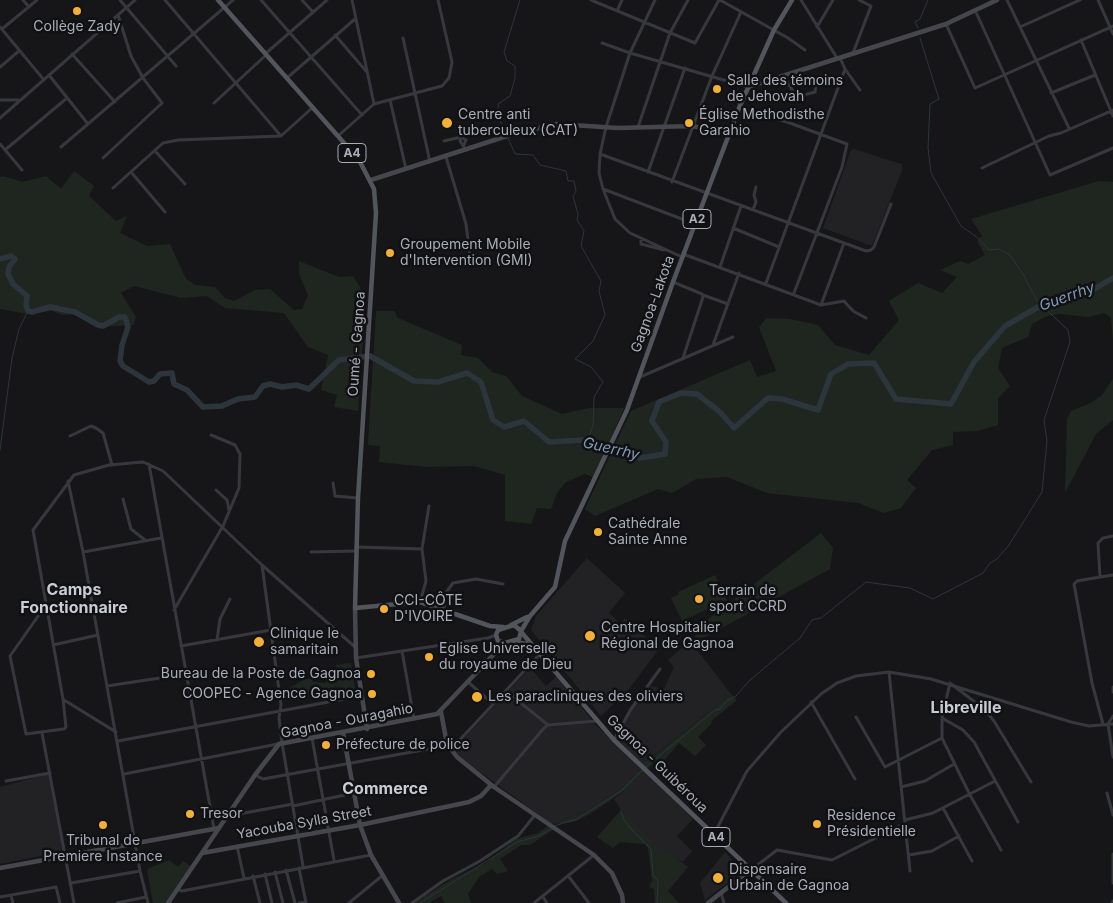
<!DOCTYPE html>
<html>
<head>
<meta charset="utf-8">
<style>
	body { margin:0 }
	canvas { display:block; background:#161618 }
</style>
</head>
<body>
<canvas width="1113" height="903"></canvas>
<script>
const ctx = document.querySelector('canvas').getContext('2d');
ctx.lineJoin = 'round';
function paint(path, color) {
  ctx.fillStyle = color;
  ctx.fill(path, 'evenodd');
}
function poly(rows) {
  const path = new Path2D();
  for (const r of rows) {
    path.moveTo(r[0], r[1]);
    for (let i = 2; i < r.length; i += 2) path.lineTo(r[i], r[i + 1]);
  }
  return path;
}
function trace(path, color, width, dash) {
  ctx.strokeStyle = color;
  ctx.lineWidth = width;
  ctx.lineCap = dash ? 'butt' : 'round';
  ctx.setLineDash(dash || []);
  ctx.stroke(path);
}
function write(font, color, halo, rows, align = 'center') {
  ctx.font = font + ' Inter,sans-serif';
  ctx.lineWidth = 5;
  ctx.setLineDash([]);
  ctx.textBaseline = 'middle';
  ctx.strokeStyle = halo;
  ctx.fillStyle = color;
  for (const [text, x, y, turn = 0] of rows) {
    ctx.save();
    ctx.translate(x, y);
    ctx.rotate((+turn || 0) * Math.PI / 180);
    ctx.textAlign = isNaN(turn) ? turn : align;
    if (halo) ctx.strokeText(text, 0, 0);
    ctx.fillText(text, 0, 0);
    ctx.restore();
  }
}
const built = poly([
	[854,149,901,164,903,168,872,246,823,228,851,150],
	[587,558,625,593,609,613,620,623,625,618,659,649,620,701,618,700,601,716,531,630,536,616],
	[690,641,731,694,651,758,641,763,617,739,633,707,651,686,664,689,674,667,668,660],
	[530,668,546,686,557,676,594,723,641,769,623,787,594,808,552,824,466,762,453,750],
	[645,771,693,819,677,836,692,851,683,862,657,848,621,810,614,799,627,789],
	[49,774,64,851,0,864,0,787],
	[725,852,739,868,739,874,705,900,700,883]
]);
const green = poly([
	[74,171,94,186,89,196,116,221,127,216,120,233,147,246,170,244,186,279,196,285,215,287,225,298,234,301,255,290,270,289,294,310,302,309,308,295,299,274,299,261,339,277,353,276,360,287,365,311,358,411,334,407,337,395,321,390,328,355,308,347,284,313,225,308,207,296,181,298,134,286,121,293,136,317,133,325,97,327,74,314,63,315,52,311,27,314,0,309,0,177,3,176,22,182,46,176,61,189],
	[1099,181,1113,182,1113,341,1111,318,1104,313,1089,317,1060,314,1047,316,1032,324,1028,337,1002,348,998,368,1010,386,998,398,998,425,977,431,953,432,953,445,932,450,907,480,916,488,901,508,884,513,858,503,767,493,727,477,696,479,672,493,658,489,595,516,585,509,631,411,750,360,757,377,776,371,759,327,767,318,790,319,818,325,835,345,869,355,899,320,889,301,918,283,942,293,957,277,940,270,960,261,968,264,985,255,977,241,982,236,971,219],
	[376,311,394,311,398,318,462,345,461,355,478,358,492,372,506,376,522,396,562,414,589,408,624,408,594,478,585,474,566,482,557,493,551,509,537,508,531,524,505,521,505,475,474,466,428,467,379,462,380,446,368,445],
	[1113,379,1113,420,1096,434,1065,493,1067,419,1071,411,1091,403,1102,395],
	[821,533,833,548,830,569,705,637,693,639,707,620],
	[715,575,727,600,682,621,671,598,679,594,678,592],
	[351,663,355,688,352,692,332,695,329,693,315,693,304,696,306,699,285,701,283,692,305,679,312,678,313,682,326,683,325,676,337,671,336,665],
	[731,694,737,700,711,721,712,723,698,737,706,745,695,756,679,743,661,764,655,762,647,769,641,763,652,758],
	[641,769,645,771,627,789,590,814,574,822,552,824,594,808,623,787],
	[621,810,657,847,660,846,688,867,668,891,679,903,655,903,654,889,649,887,652,881,648,849,645,844,620,842,613,848,597,837],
	[548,826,554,829,530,845,521,845,500,859,508,871,497,874,492,869,479,877,468,894,471,903,445,903,441,896,429,903,414,903,452,879,486,863,516,839,538,833],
	[169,860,178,867,183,861,191,866,165,903,153,903,147,869]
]);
const stream = poly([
	[918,28,915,22,920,19,928,0],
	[507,134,501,123,498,104,510,96,515,78,515,66,507,61,504,52,520,0],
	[508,138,515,154,533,155,540,165,566,171,568,181,574,181,576,191,573,196,578,214,577,220,584,231,581,246,601,281,599,291,605,315,593,341,575,359,591,367,603,382,594,397,593,425,590,434,584,440],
	[0,450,12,358,19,329,28,311],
	[621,811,624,820,632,830,651,849,653,875,658,881,657,903],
	[554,826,577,819,621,791,641,771,715,710,720,709,727,701,736,696,749,681,800,638,812,620,821,618,866,582,910,588,933,599,983,573,990,563,997,559,1009,545,1042,492,1047,441,1044,420,1070,342,1068,330,1037,301,1023,274,1010,255,999,249,989,250,978,238,961,226,931,173,928,148,930,104,939,99,920,38],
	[420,903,517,842,539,836,551,829]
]);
const river = poly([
	[0,259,11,256,15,259,9,267,8,274,13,284,27,296,26,305,28,311,32,312,50,307,75,312,98,325,103,326,119,317,125,317,128,327,122,345,120,361,123,366,149,382,154,381,160,374,172,373,174,384,187,390,203,407,222,406,238,399,255,397,263,386,270,384,282,387,296,385,309,389,339,360,370,356,414,381,438,382,467,373,481,382,493,420,504,427,524,421,549,442,584,440,640,458,665,454,666,442,652,421,659,402,681,393,697,394,720,412,734,428,768,398,782,399,818,410,831,374,848,364,874,363,896,399,951,404,974,362,1005,326,1040,306,1089,292,1113,278]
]);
const street = poly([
	[23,0,29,7],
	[120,0,176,66],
	[165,0,281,136],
	[261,0,362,115],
	[302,0,313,12],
	[352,0,374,104],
	[591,0,695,43,719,0],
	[655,0,630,53,606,127,600,154,599,173,603,189,615,219,630,233,682,257],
	[720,0,788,38,805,50],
	[801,0,837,58],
	[1007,0,1069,128],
	[1098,0,1113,34],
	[975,10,1050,175,1113,148],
	[617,11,622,0],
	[946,24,975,88,1113,26],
	[0,27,44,80],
	[817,27,833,0],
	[1020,27,1080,0],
	[2,29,37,0],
	[335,35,366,71],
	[403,38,430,162],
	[1081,40,1113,116],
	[602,43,630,53,748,87],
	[853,53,871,6,859,0],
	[72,54,115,102],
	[265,54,327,0],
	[0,67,19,51],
	[845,69,860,90],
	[49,75,88,124],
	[785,77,796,97,815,92,816,84],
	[287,78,355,19],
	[1051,93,1095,75],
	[0,100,19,100],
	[390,100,406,169],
	[214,103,266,55],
	[739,108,787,122,847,144,842,167,794,293],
	[0,118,135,0],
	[638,127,670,33,688,0],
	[338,136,374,104,442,86,449,78,452,62,438,0],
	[461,137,466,140,464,145],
	[461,138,460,141,466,150],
	[444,141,461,137],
	[0,144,22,170],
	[61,147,233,0],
	[5,150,67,98],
	[155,151,185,184],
	[600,154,866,251,871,250,874,247,891,204],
	[446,157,466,224,471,264],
	[103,158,162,103,143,78,131,56,118,15],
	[982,168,1049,136,1061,133,1113,110],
	[131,172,165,212],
	[648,172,685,68],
	[672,182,712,76,741,12],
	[113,188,163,143,178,140,281,136,312,108],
	[603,189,695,224],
	[753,210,756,202,754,195,756,187],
	[733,228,779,247],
	[641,240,641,244,664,250],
	[683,254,821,305,844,301,853,311,866,318],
	[720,267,741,206],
	[673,282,702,294,703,297,683,358],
	[766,283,845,69,840,58],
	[703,295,728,304],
	[821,305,844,243],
	[713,345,739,273],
	[640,377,733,337],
	[70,436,91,426,96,428,103,433,112,465],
	[149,464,214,829],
	[68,481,83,552,140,871,148,903],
	[333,483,335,496,358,498],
	[216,490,227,500,229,510],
	[123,499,131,529,145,540],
	[356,547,422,549],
	[83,552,161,538],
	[311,552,355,551],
	[262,565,281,705,279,718,282,743,303,866],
	[1100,577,1113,575],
	[420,602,426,581,422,549,429,506],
	[46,605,10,656,26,734,64,729,66,727,63,699,33,530,74,475,109,465,143,462,163,471,262,565,355,647],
	[444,609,445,594,453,583,476,579,503,584],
	[174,610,223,526,239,488,240,454,235,445,211,435],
	[217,640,220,619,230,599],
	[53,645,98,635],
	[181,646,271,630],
	[402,651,414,719],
	[356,658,488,638,496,635],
	[889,672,910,871],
	[468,682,493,704],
	[107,686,186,674],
	[1113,687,1113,692],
	[506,691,548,725],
	[64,700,116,732],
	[811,702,855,779],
	[1113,716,1108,724,1113,757],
	[856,717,885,767,942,738],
	[942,718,963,730,974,742,1018,822],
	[1103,724,1092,683,1074,584,1077,581,1100,577,1098,543,1103,538,1113,536],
	[42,733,74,903],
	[312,738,334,860],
	[614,740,631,709,660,669],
	[118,741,361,696],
	[124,774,278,744],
	[255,775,263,779,456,744,540,654],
	[6,781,50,773],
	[494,787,544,728,548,725,597,721],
	[901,787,925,781,954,764],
	[1107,793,1113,815],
	[293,806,354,793],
	[943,808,972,861],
	[228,816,293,804],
	[905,820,933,813,995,781],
	[714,834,747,771,781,732,821,694,837,683,856,676,889,672,931,679,1071,722,1089,726,1113,724],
	[237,846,244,878],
	[1001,850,970,795,942,738,942,718,950,683,984,709,994,721,1031,782],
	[1113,854,1113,883],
	[909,855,932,851,959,836],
	[299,868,306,903],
	[286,870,295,903],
	[751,870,777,850,832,860,905,823],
	[275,872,283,903],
	[265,874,272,903],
	[253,876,260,903],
	[569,877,589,903],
	[71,883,140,871],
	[177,889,182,891,371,855],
	[721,893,724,903],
	[11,895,13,903],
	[0,897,56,887,60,903],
	[543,897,547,903],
	[117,903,146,897],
	[299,903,306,902],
	[349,903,383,875],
	[412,903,443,881,480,861,518,836,535,815],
	[534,903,594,855],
	[1112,903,1113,901]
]);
const secondary = poly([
	[748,87,946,24,997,0],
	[371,180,510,135,556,124,618,128,693,126,729,135],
	[355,608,356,658,367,729],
	[441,712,447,744,457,757,494,787,594,855,612,873,622,895,623,903],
	[343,733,360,825,371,855,399,903],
	[202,853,360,825,469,802,481,796,491,785],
	[0,868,219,828],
	[168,903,255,775,279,744,437,714,495,653,509,643],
	[708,903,750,870]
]);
const primary = poly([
	[218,0,359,160,374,189,376,213,358,498,355,608,420,602,490,626,503,627],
	[511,625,527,617],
	[514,625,521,631,519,639,505,643,498,641,496,635,498,630,514,625],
	[521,631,530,616,555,587,565,541,627,410,673,282,739,108,774,30,792,0],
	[522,633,614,740,786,903],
	[516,642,532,645]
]);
const markers = [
	[77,11,5,"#f2b134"],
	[717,89,5,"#f2b134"],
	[447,123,6,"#f2b134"],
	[689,123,5,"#f2b134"],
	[390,253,5,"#f2b134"],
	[598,532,5,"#f2b134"],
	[699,599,5,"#f2b134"],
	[384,609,5,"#f2b134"],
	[590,636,6,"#f2b134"],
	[259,642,6,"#f2b134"],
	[429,657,5,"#f2b134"],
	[371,674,5,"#f2b134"],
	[372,694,5,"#f2b134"],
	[477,697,6,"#f2b134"],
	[326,745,5,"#f2b134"],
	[190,814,5,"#f2b134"],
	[817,824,5,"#f2b134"],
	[103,825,5,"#f2b134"],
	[718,878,6,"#f2b134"]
];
const shields = [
	[352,153,28],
	[697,219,28],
	[716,837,28]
];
const shieldNames = [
	["A4",352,153],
	["A2",697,219],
	["A4",716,837]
];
const poiNames = [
	["Collège Zady",77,27,"center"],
	["Salle des témoins",727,81],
	["de Jehovah",727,97],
	["Centre anti",458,115],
	["tuberculeux (CAT)",458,131],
	["Église Methodisthe",699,115],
	["Garahio",699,131],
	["Groupement Mobile",400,245],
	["d'Intervention (GMI)",400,261],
	["Cathédrale",608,524],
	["Sainte Anne",608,540],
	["Terrain de",709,591],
	["sport CCRD",709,607],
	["CCI-CÔTE",394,601],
	["D'IVOIRE",394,617],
	["Centre Hospitalier",601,628],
	["Régional de Gagnoa",601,644],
	["Clinique le",270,634],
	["samaritain",270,650],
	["Eglise Universelle",439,649],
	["du royaume de Dieu",439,665],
	["Bureau de la Poste de Gagnoa",361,674,"right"],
	["COOPEC - Agence Gagnoa",362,694,"right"],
	["Les paracliniques des oliviers",488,697],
	["Préfecture de police",336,745],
	["Tresor",200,814],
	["Residence",827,816],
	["Présidentielle",827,832],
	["Tribunal de",103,841,"center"],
	["Premiere Instance",103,857,"center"],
	["Dispensaire",729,870],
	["Urbain de Gagnoa",729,886]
];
const streetNames = [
	["Gagnoa-Lakota",653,304,-70],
	["Oumé - Gagnoa",357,344,-86],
	["Gagnoa - Ouragahio",347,721,-11],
	["Gagnoa - Guibéroua",657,764,44],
	["Yacouba Sylla Street",304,823,-10]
];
const waterNames = [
	["Guerrhy",1067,297,-20],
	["Guerrhy",611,449,13]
];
const quarterNames = [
	["Camps",74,590],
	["Fonctionnaire",74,608],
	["Libreville",966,708],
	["Commerce",385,789]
];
paint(built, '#222225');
paint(green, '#1e261f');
trace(stream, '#2c353c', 1);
trace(river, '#2c353c', 5.5);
trace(street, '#37383d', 3);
trace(secondary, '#45474d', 4.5);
trace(primary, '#53555c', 4.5);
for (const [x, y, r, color] of markers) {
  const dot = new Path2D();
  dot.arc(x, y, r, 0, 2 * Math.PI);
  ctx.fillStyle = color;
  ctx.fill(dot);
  trace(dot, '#111113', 2);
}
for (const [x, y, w] of shields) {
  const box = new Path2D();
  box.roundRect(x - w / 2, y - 9.5, w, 19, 4);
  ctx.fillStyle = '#111113';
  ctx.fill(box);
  trace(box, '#a8adb8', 1);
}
write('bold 12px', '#a8adb8', null, shieldNames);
write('14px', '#a8adb8', '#111113', poiNames, 'left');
write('14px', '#a8adb8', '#111113', streetNames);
write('italic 15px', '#7f9bb3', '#111113', waterNames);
write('bold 16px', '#c9ccd4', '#111113', quarterNames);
</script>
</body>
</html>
